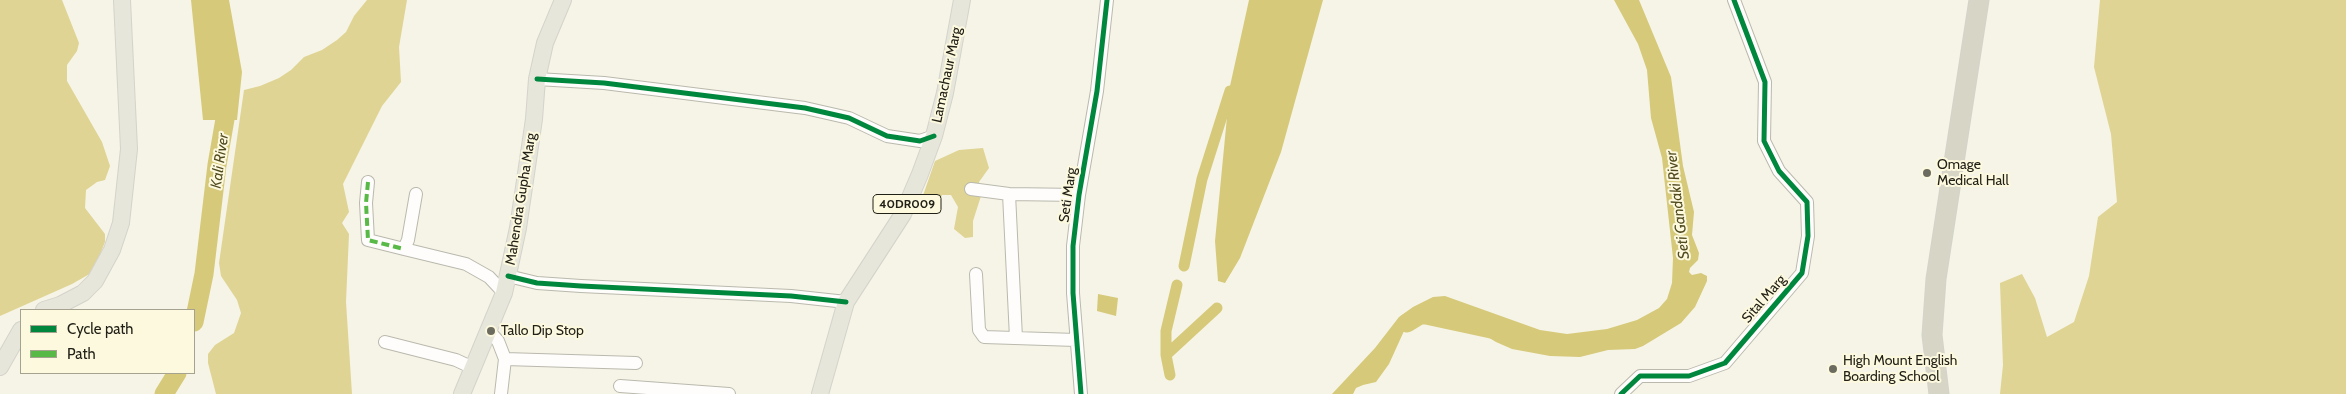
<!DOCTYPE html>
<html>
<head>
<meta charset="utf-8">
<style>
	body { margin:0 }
	#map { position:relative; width:2346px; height:394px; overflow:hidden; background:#f6f4e6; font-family:Cabin,sans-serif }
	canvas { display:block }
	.legend { position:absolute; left:20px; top:309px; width:175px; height:65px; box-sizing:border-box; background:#fdf9df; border:1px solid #a5a38f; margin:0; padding:6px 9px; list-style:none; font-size:15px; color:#222117 }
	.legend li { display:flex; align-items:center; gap:10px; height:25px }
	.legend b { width:25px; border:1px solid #a5a38f }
</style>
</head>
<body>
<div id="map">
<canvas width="2346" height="394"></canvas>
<ul class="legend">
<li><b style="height:6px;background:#00873e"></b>Cycle path</li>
<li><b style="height:6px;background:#58b947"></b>Path</li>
</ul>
</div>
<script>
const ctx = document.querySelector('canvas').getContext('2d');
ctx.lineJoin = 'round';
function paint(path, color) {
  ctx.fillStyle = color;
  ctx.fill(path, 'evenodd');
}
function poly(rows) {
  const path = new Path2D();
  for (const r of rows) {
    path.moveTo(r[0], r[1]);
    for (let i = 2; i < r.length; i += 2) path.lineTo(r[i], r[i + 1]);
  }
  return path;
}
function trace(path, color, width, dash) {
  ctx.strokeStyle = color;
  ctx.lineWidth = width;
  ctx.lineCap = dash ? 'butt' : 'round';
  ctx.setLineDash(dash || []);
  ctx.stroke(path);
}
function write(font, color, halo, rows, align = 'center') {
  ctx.font = font + ' Cabin,sans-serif';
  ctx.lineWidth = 4;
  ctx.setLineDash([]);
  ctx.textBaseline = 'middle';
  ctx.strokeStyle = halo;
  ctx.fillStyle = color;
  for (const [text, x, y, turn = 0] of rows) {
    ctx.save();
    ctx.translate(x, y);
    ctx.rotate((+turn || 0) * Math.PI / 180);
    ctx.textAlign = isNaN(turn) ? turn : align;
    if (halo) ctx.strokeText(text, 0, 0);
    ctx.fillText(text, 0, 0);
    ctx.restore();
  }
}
const forest = poly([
	[0,0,62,0,79,43,77,51,67,65,67,81,102,142,110,166,105,180,97,182,86,190,85,208,105,234,105,242,93,272,72,284,0,316],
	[367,0,407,0,399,47,401,82,382,106,343,184,349,212,342,223,349,234,346,302,352,394,216,394,208,363,208,354,215,345,234,333,241,313,237,300,221,276,219,263,244,90,260,86,279,78,291,70,304,57,322,50,337,40,346,32,354,16],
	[2100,0,2346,0,2346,394,2000,394,2003,365,2000,283,2022,274,2035,298,2047,337,2074,322,2089,276,2098,217,2117,202,2111,134,2094,67],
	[983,148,989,168,979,182,981,196,973,221,973,237,965,238,954,229,958,207,951,195,942,195,939,204,919,207,935,161,959,150]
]);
const water = poly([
	[191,0,229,0,242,72,237,120,203,120],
	[1249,0,1323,0,1281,152,1240,258,1225,283,1218,281,1215,241,1230,86],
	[1614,0,1639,0,1671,77,1683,166,1694,212,1692,235,1699,253,1698,260,1690,268,1689,272,1692,275,1701,273,1707,276,1707,281,1695,307,1681,323,1643,346,1635,349,1608,350,1580,357,1550,356,1512,349,1496,342,1453,316,1430,315,1418,320,1404,331,1389,364,1376,382,1363,385,1356,388,1353,394,1332,394,1375,348,1399,317,1413,307,1433,297,1445,296,1540,330,1567,334,1607,329,1637,320,1659,308,1667,299,1672,283,1673,258,1662,158,1651,118,1647,70,1638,44],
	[1098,294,1118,298,1116,316,1097,311]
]);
const canal = poly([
	[1184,266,1202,179,1230,91],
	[1166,355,1166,331,1177,285],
	[1170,375,1166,355,1217,308]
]);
const river = poly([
	[194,322,204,274,217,165,229,96],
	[1407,323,1420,315,1426,315,1491,329],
	[164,394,177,373]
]);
const minor = poly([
	[537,79,604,83,805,108,849,118,887,136,920,141,934,136],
	[368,182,366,203,368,240,404,249],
	[971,189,1009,194,1079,195],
	[416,194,408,240,404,249,466,264,489,277,504,293],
	[1009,194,1016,338],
	[976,274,979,330,984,337,1076,340],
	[508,276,537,283,581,286,791,296,846,302],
	[489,331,498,341,505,359,501,394],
	[385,342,456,360,473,368],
	[505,359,636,363],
	[620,386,729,394],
	[1081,394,1073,293,1073,246,1079,195,1097,91,1107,0],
	[1621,394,1640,376,1689,376,1725,363,1802,273,1808,236,1807,202,1779,171,1764,141,1765,82,1734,0]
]);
const major = poly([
	[44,310,60,305,83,293,95,281,112,250,121,223,129,149,122,0],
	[0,367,21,330],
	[462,394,504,293,518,228,534,119,537,79,545,43,563,0],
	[820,394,846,302,903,214,920,174,934,136,945,93,962,0]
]);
const highway = poly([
	[1939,394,1932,335,1936,279,1979,0]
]);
const quiet = poly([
	[368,182,366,203,368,240,404,249]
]);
const cycleway = poly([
	[537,79,604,83,805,108,849,118,887,136,920,141,934,136],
	[508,276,537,283,581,286,791,296,846,302],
	[1081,394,1073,293,1073,246,1079,195,1097,91,1107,0],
	[1621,394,1640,376,1689,376,1725,363,1802,273,1808,236,1807,202,1779,171,1764,141,1765,82,1734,0]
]);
const markers = [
	[1927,173,5,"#6c6b5f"],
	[491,331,5,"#6c6b5f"],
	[1833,369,5,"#6c6b5f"]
];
const shields = [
	[907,204,68]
];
const shieldNames = [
	["40DR009",907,204]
];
const streetNames = [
	["Lamachaur Marg",947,75,-78],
	["Seti Marg",1068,195,-82],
	["Mahendra Gupha Marg",521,199,-81],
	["Sital Marg",1764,299,-49]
];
const poiNames = [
	["Omage",1937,165],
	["Medical Hall",1937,181],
	["Tallo Dip Stop",501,331],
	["High Mount English",1843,361],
	["Boarding School",1843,377]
];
const waterNames = [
	["Kali River",220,161,-82],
	["Seti Gandaki River",1678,205,-97]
];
paint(forest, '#dfd493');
paint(water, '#d6c97a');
trace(canal, '#d6c97a', 11);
trace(river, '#d6c97a', 19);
trace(minor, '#bab9ae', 14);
trace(major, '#d4d3cc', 18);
trace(highway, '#d4d3cc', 21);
trace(minor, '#fefdfb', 12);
trace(major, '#e7e6db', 16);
trace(highway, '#d7d5c5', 19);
trace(quiet, '#58b947', 4, [8, 4]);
trace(cycleway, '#00873e', 5);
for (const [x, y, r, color] of markers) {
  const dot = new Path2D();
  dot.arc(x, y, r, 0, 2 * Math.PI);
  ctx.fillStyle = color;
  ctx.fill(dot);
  trace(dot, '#fdf9df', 2);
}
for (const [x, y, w] of shields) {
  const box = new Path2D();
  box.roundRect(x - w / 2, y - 9.5, w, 19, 4);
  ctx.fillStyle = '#fdf9df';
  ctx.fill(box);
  trace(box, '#222117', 1);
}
write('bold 12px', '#222117', null, shieldNames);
write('14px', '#222117', '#fdf9df', streetNames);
write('14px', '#222117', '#fdf9df', poiNames, 'left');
write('italic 15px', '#514a1e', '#fdf9df', waterNames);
</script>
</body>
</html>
